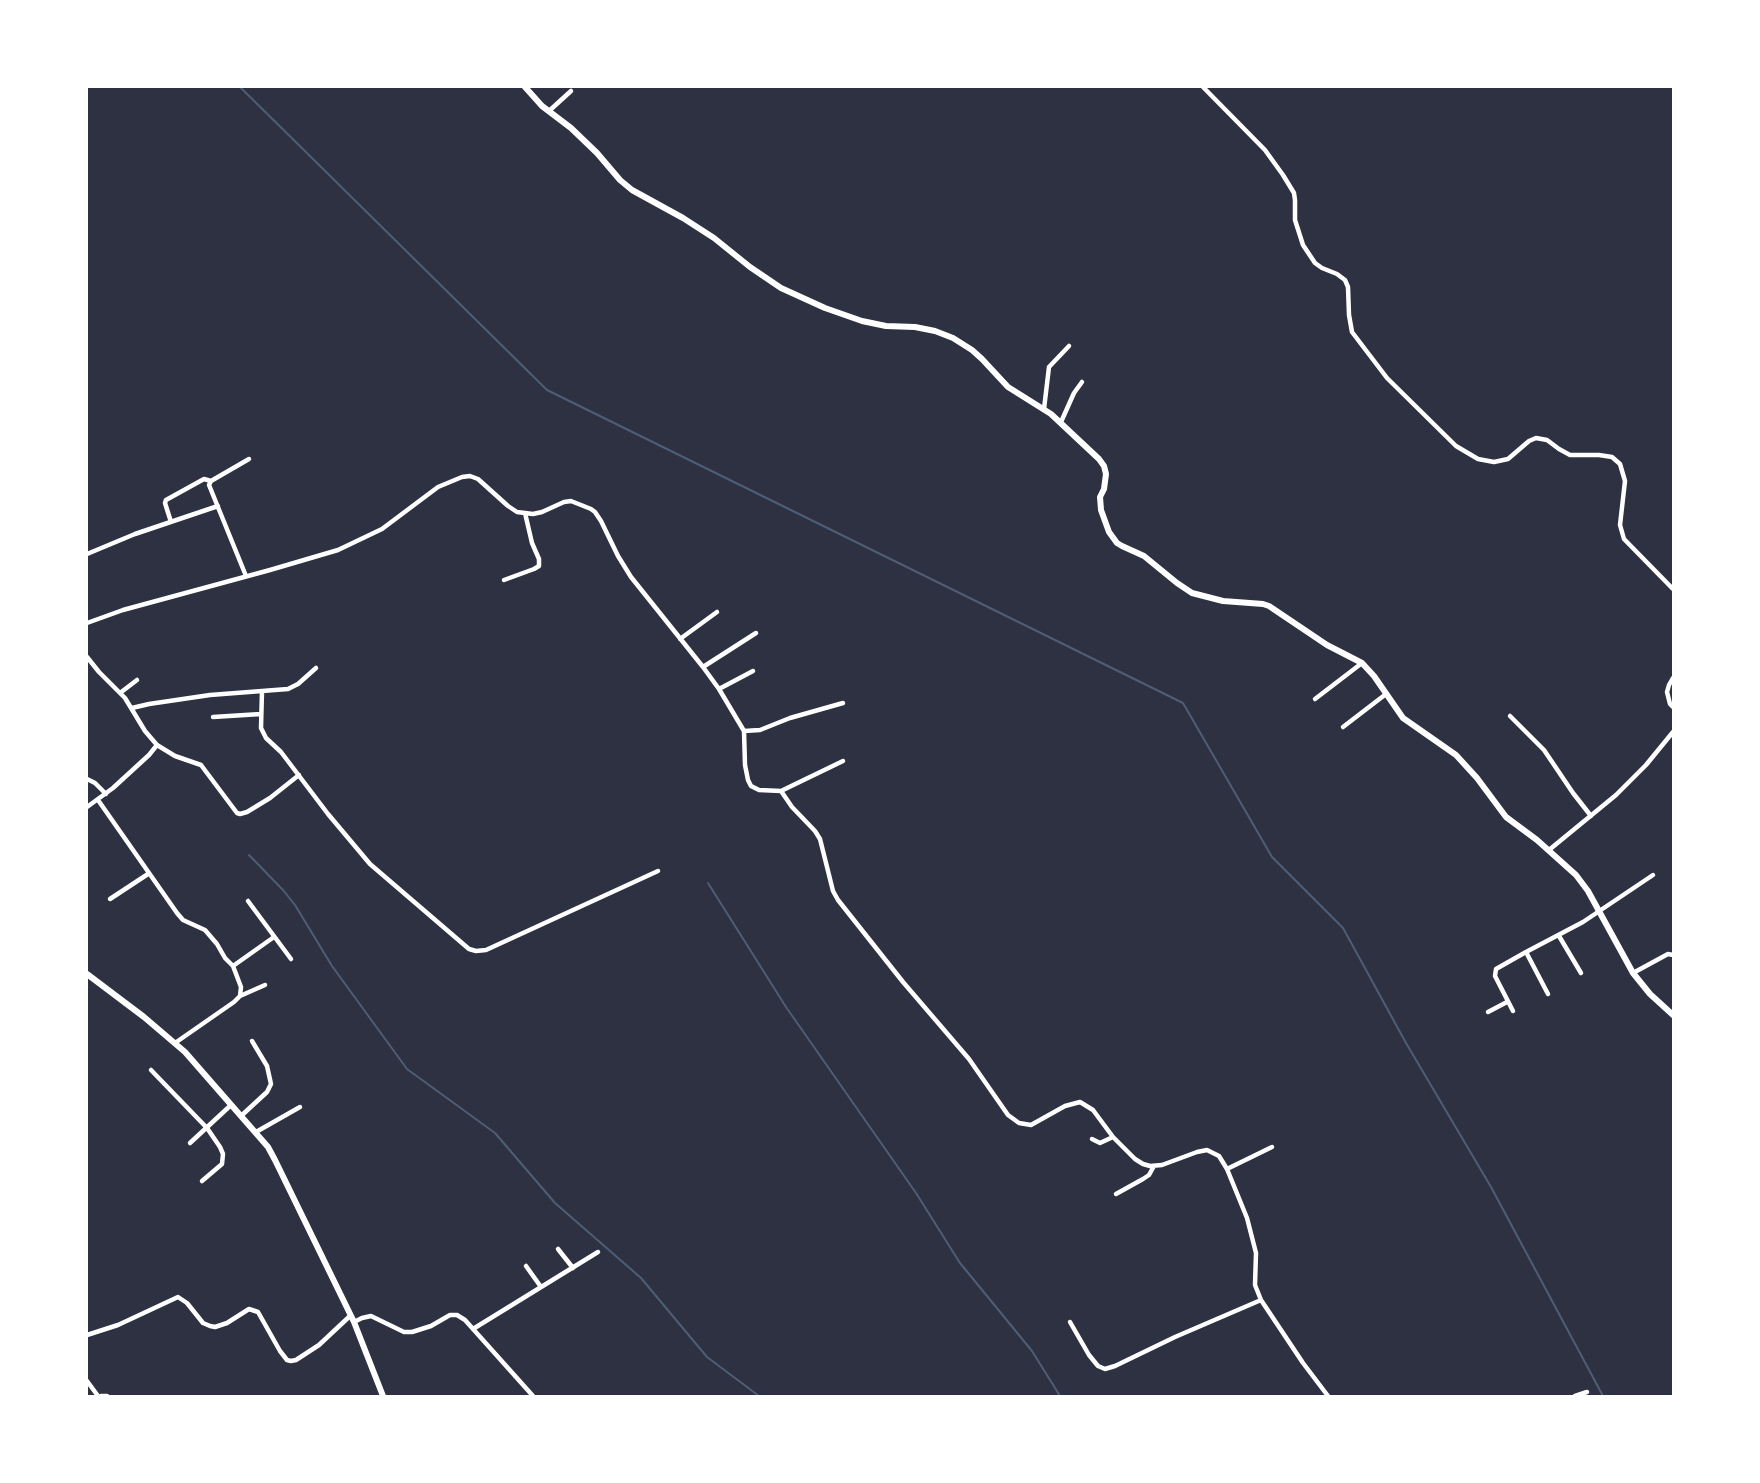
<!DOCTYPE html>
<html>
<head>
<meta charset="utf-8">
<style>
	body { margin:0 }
	#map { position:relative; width:1760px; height:1483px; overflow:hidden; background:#2d3142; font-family:Manrope,sans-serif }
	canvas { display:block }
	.frame { position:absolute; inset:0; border:88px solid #fff; pointer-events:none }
</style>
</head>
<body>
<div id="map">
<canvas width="1760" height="1483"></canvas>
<div class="frame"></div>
</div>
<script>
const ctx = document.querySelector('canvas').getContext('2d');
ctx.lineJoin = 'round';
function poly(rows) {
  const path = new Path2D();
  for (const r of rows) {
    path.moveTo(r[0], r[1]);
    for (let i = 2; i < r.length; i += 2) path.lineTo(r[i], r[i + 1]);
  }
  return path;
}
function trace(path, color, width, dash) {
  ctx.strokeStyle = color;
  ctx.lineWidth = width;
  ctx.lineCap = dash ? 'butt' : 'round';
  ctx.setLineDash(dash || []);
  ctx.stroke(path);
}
const stream = poly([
	[240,87,547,390,1183,703,1272,857,1343,928,1406,1043,1491,1187,1603,1396],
	[249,855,283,890,295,905,332,966,407,1069,495,1133,555,1203,641,1278,707,1357,759,1396],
	[708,883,786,1007,916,1193,960,1263,1032,1351,1060,1396]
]);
const minor = poly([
	[1203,87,1265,150,1283,175,1294,193,1295,200,1295,220,1303,245,1315,263,1322,268,1337,274,1345,280,1348,287,1349,315,1352,332,1387,378,1456,446,1478,459,1494,462,1508,459,1529,441,1536,438,1547,440,1559,449,1570,455,1599,455,1612,457,1620,464,1625,481,1620,525,1624,539,1673,589],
	[549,111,571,91],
	[1044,409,1049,367,1069,346],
	[1061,422,1074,393,1082,382],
	[171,522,165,503,166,500,204,479,211,481],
	[87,554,135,534,218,506],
	[246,576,209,485,211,481,249,459],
	[504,580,534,569,539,566,539,559,532,543,525,513],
	[87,623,123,610,270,570,338,550,382,529,438,487,462,477,470,476,478,479,508,506,517,512,533,514,542,512,564,502,571,501,591,509,595,512,601,521,618,556,631,577,703,667,719,689,744,731,745,765,748,780,751,786,759,790,781,791,792,807,815,831,820,839,833,891,838,900,903,982,969,1059,1008,1115,1019,1123,1031,1125,1065,1106,1080,1102,1093,1110,1113,1137,1135,1159,1143,1164,1150,1166,1162,1165,1197,1152,1207,1150,1219,1156,1227,1169,1247,1218,1256,1253,1255,1285,1261,1300,1303,1363,1328,1396],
	[680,639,717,612],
	[87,657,99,672,125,698,145,731,157,745,175,756,201,765,237,813,240,814,247,812,270,798,299,775],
	[703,667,756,633],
	[1673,678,1669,685,1667,692,1670,704,1673,707],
	[719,689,753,671],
	[262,691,261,728,266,738,281,752,328,814,370,864,469,949,476,951,486,950,658,871],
	[120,693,137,680],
	[1315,699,1362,663],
	[132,708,149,704,210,695,288,689,298,684,316,668],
	[1510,716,1544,750,1573,793,1591,816],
	[213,717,261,714],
	[1343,727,1386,694],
	[744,731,760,730,790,718,843,703],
	[87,779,95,783,106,794],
	[781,791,843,761],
	[98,800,177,913,183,920,205,930,217,944,225,958,233,966,241,987,240,996,234,1002,175,1043],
	[87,807,113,788,149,755,157,745],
	[1549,850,1616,795,1646,765,1673,732],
	[110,899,148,874],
	[248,901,291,959],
	[1559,936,1581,973],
	[1526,952,1548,994],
	[233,966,274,937],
	[1633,973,1668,954,1673,955],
	[240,996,265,985],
	[1513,1011,1495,976,1496,969,1526,952,1583,922,1653,875],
	[1488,1012,1507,1002],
	[151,1070,207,1128,220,1147,223,1154,222,1164,202,1181],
	[241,1116,267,1092,271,1084,267,1066,252,1041],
	[256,1132,300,1107],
	[1092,1139,1100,1143,1113,1137],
	[190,1143,231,1105],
	[1227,1169,1272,1147],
	[1116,1194,1143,1179,1149,1175,1154,1166],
	[558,1249,573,1268],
	[526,1266,541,1287],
	[354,1322,362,1318,371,1316,404,1332,412,1332,431,1326,450,1315,457,1315,465,1320,533,1396],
	[1070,1322,1089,1355,1098,1366,1105,1369,1115,1366,1175,1337,1261,1300],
	[473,1329,598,1252],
	[87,1335,118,1325,178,1297,187,1303,203,1323,210,1326,215,1327,227,1323,249,1309,258,1312,280,1351,287,1360,291,1361,296,1360,319,1345,350,1316],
	[87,1381,98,1396],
	[101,1396,107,1396],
	[1575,1396,1587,1392]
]);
const tertiary = poly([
	[525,87,542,106,571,128,597,153,620,180,632,190,683,218,714,238,750,267,781,288,825,308,862,321,886,326,915,327,935,331,953,338,972,350,982,359,1008,387,1051,414,1099,459,1104,466,1106,474,1104,489,1100,497,1101,510,1109,532,1117,543,1122,546,1144,556,1177,583,1192,593,1223,601,1263,604,1269,606,1327,645,1362,663,1374,676,1403,718,1456,755,1477,778,1506,817,1537,840,1576,875,1588,891,1633,973,1650,994,1673,1015],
	[87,974,144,1017,185,1052,268,1147,275,1160,354,1322,383,1396]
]);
trace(stream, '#4f5d75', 2);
trace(minor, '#fff', 4.5);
trace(tertiary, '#fff', 6);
</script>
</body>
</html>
